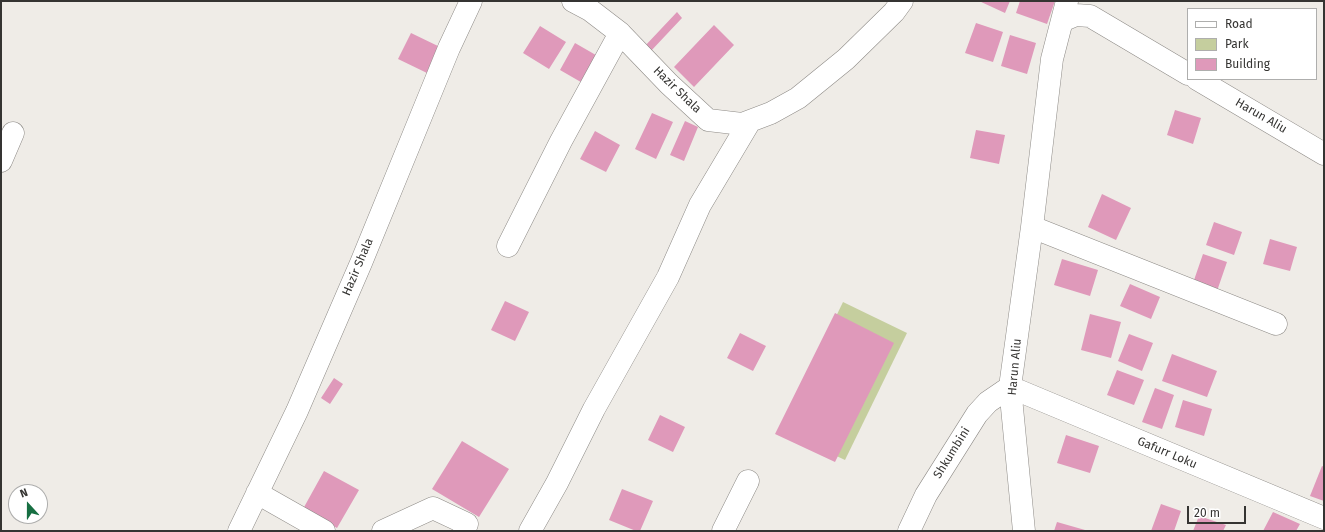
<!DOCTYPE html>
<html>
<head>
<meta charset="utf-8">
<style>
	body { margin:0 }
	#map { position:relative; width:1325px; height:532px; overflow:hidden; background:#efece7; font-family:"Fira Sans",sans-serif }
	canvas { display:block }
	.frame { position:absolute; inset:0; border:2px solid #353432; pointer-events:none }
	.legend { position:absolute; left:1187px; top:8px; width:130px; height:72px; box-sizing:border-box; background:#fff; border:1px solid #aeaead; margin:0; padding:5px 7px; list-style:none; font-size:12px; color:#353432 }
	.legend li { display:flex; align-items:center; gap:8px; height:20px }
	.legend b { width:20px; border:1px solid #aeaead }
	.north { position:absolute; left:8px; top:484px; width:40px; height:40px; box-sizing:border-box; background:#fff; border:1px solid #aeaead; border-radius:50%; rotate:339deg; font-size:11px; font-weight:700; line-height:16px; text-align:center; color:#353432 }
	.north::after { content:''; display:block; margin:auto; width:14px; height:18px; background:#176f42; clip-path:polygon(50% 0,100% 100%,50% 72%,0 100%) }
	.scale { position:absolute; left:1187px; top:506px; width:59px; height:18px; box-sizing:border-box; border:2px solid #353432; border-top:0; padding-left:5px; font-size:12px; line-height:14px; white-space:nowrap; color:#353432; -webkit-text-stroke:3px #fff; paint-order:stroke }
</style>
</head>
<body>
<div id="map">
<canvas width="1325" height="532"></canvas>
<div class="frame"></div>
<ul class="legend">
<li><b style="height:5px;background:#fff"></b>Road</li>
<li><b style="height:11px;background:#c5ce9e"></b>Park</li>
<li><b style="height:11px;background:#df99ba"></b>Building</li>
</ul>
<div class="north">N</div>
<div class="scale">20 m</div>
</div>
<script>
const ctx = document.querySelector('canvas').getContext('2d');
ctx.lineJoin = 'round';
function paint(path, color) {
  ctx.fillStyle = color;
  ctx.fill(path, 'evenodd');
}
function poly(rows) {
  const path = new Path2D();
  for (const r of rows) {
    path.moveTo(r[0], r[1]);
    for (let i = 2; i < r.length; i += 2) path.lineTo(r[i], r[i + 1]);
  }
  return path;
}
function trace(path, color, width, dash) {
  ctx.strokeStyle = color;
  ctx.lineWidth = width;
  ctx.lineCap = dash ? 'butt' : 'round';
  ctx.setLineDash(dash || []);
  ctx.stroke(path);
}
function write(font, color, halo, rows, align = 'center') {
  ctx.font = font + ' "Fira Sans",sans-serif';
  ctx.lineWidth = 3;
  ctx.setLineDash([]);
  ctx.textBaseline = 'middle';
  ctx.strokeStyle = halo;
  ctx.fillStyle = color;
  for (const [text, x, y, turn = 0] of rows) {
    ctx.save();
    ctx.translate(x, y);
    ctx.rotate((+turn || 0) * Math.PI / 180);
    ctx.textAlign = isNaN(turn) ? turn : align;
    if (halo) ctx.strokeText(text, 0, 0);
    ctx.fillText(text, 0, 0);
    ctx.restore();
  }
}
const green = poly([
	[843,302,907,333,845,460,781,430]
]);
const building = poly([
	[979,1,1010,1,1005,13],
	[1020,1,1055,1,1047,24,1016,13],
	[677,12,682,18,650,52,644,47],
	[976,23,1003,32,993,62,965,53],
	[714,25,734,45,694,87,674,67],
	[540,26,566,42,549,69,523,53],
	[411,33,440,47,427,73,398,59],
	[1010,35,1036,43,1027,74,1001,66],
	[575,43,601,58,586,85,560,70],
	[1175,110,1201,118,1193,144,1167,135],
	[652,113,673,122,656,159,635,149],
	[685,121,698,127,684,161,670,155],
	[976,130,1005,135,999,164,970,158],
	[595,131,620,145,606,172,580,159],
	[1102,194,1131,208,1116,240,1088,227],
	[1214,222,1242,232,1234,255,1206,245],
	[1270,239,1297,247,1290,271,1263,264],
	[1203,254,1227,262,1217,291,1193,283],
	[1062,259,1098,270,1090,296,1054,285],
	[1130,284,1160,297,1151,319,1120,306],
	[505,301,529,312,515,341,491,330],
	[835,313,894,343,835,462,775,434],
	[1090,314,1121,322,1111,358,1081,350],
	[740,333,766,346,753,371,727,358],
	[1129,334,1153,343,1142,371,1118,361],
	[1172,354,1217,371,1207,397,1162,381],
	[1117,370,1144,380,1134,405,1107,395],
	[334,378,343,384,330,404,321,398],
	[1155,388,1174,395,1162,429,1142,422],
	[1183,400,1212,409,1204,436,1175,427],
	[660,415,685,427,673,452,648,440],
	[1066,435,1099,446,1090,473,1057,463],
	[462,441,509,469,479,517,432,489],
	[1322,466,1324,467,1324,501,1310,496],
	[324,471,359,490,337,528,303,509],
	[622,489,653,501,640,531,636,531,609,520],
	[1161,504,1181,511,1174,531,1151,531],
	[1273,512,1300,524,1296,531,1263,531],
	[1199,516,1226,525,1223,531,1193,531],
	[1057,522,1085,530,1084,531,1054,531]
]);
const minor = poly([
	[573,1,590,10,620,33,669,84,708,120,742,124,771,113,798,98,846,59,894,12,902,1],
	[1062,21,1076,15,1090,16,1188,74],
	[1197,79,1324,154],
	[1,161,13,133],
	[1032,227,1276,324],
	[508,246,561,141,620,33],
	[257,493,324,531],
	[239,531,297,411,361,263,449,48,471,1],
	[383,531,433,508,467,524,464,531],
	[530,531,557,483,594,409,668,277,700,205,750,121],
	[723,531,748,481],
	[909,531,926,495,977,414,988,402,1010,387,1324,518],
	[1024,531,1010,387,1032,227,1052,59,1067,1]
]);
const streetNames = [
	["Hazir Shala",677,90,44],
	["Harun Aliu",1261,116,30],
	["Hazir Shala",358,267,-67],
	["Harun Aliu",1015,367,-85],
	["Shkumbini",952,453,-58],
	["Gafurr Loku",1167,453,23]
];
paint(green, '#c5ce9e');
paint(building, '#df99ba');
trace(minor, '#8d8a86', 23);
trace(minor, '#fff', 22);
write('12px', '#353432', '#fff', streetNames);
</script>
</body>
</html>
